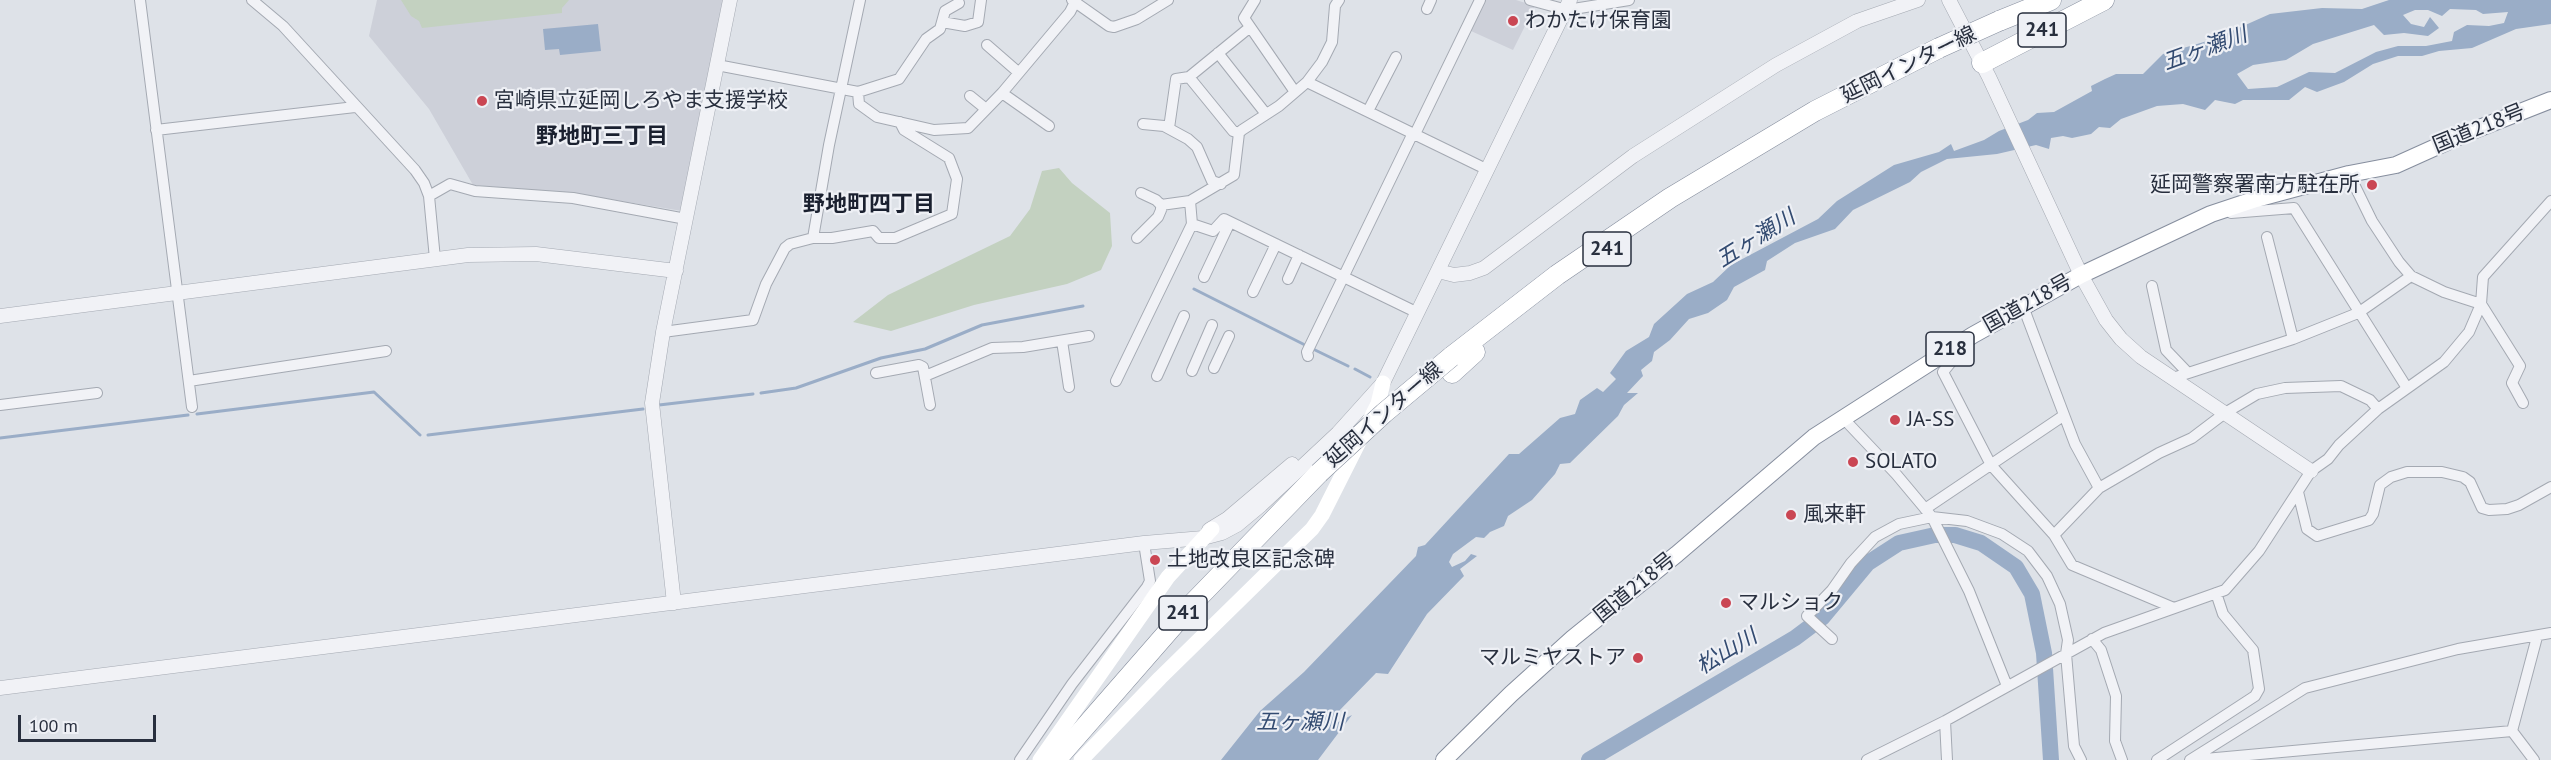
<!DOCTYPE html>
<html>
<head>
<meta charset="utf-8">
<style>
	body { margin:0 }
	#map { position:relative; width:2551px; height:760px; overflow:hidden; background:#dee2e8; font-family:"PT Sans",sans-serif }
	canvas { display:block }
	.scale { position:absolute; left:18px; top:715px; width:138px; height:27px; box-sizing:border-box; border:3px solid #282f3e; border-top:0; padding-left:8px; font-size:18px; line-height:21px; white-space:nowrap; color:#282f3e; -webkit-text-stroke:4px #eef0f5; paint-order:stroke }
</style>
</head>
<body>
<div id="map">
<canvas width="2551" height="760"></canvas>
<div class="scale">100 m</div>
</div>
<script>
const ctx = document.querySelector('canvas').getContext('2d');
ctx.lineJoin = 'round';
function paint(path, color) {
  ctx.fillStyle = color;
  ctx.fill(path, 'evenodd');
}
function poly(rows) {
  const path = new Path2D();
  for (const r of rows) {
    path.moveTo(r[0], r[1]);
    for (let i = 2; i < r.length; i += 2) path.lineTo(r[i], r[i + 1]);
  }
  return path;
}
function trace(path, color, width, dash) {
  ctx.strokeStyle = color;
  ctx.lineWidth = width;
  ctx.lineCap = dash ? 'butt' : 'round';
  ctx.setLineDash(dash || []);
  ctx.stroke(path);
}
function write(font, color, halo, rows, align = 'center') {
  ctx.font = font + ' "PT Sans","Noto Sans JP",sans-serif';
  ctx.lineWidth = 4.5;
  ctx.setLineDash([]);
  ctx.textBaseline = 'middle';
  ctx.strokeStyle = halo;
  ctx.fillStyle = color;
  for (const [text, x, y, turn = 0] of rows) {
    ctx.save();
    ctx.translate(x, y);
    ctx.rotate((+turn || 0) * Math.PI / 180);
    ctx.textAlign = isNaN(turn) ? turn : align;
    if (halo) ctx.strokeText(text, 0, 0);
    ctx.fillText(text, 0, 0);
    ctx.restore();
  }
}
const built = poly([
	[377,0,723,0,682,211,572,193,473,185,429,109,369,36],
	[1484,0,1516,0,1535,6,1513,50,1471,31,1470,29]
]);
const green = poly([
	[401,0,569,0,562,8,562,13,422,28,419,21,411,16],
	[1059,168,1072,183,1110,213,1112,246,1101,270,1067,284,974,305,891,331,853,322,888,295,1010,236,1030,209,1042,171]
]);
const water = poly([
	[2389,0,2551,0,2551,24,2516,29,2472,48,2439,51,2422,56,2398,56,2373,64,2344,82,2317,92,2305,87,2289,100,2243,100,2235,104,2215,100,2205,110,2183,104,2157,106,2121,119,2110,128,2099,127,2091,134,2072,138,2063,136,2051,138,2049,149,2036,145,1997,154,1947,159,1921,172,1910,182,1853,210,1835,229,1795,243,1767,261,1765,270,1734,287,1727,300,1708,313,1689,319,1670,340,1654,352,1652,361,1641,370,1643,376,1627,393,1638,393,1624,405,1618,416,1570,463,1560,464,1555,474,1532,500,1508,516,1504,526,1490,532,1484,538,1476,537,1453,554,1449,562,1452,567,1465,561,1471,554,1477,556,1460,569,1464,576,1427,614,1388,674,1376,673,1336,714,1336,723,1352,715,1318,760,1221,760,1260,711,1304,672,1416,556,1418,547,1425,545,1509,454,1519,454,1560,418,1575,414,1580,400,1597,388,1603,392,1616,379,1610,373,1626,351,1649,337,1654,324,1687,294,1713,282,1731,265,1818,219,1837,201,1894,165,1939,152,1951,144,1954,151,1984,140,1999,131,2028,120,2037,113,2054,112,2092,91,2091,86,2105,79,2116,74,2143,74,2163,54,2214,39,2270,14,2322,8,2362,9],
	[2450,9,2476,10,2483,14,2508,12,2504,23,2489,26,2467,25,2454,32,2452,41,2426,46,2398,46,2376,52,2335,73,2309,72,2277,87,2248,89,2237,74,2253,65,2286,60,2313,44,2374,25,2384,35,2404,33,2428,36,2439,28,2430,17,2424,27,2411,24,2403,15,2415,10,2428,10,2442,16],
	[598,24,601,51,560,55,559,49,545,50,543,29]
]);
const stream = poly([
	[1194,289,1307,346],
	[1313,349,1348,366],
	[1355,369,1370,377],
	[761,393,796,388,881,358,925,349,982,325,1083,306],
	[659,405,753,394],
	[197,414,374,392,420,435],
	[428,435,643,409],
	[0,438,188,415]
]);
const river = poly([
	[1589,760,1795,638,1823,617,1868,563,1899,543,1935,535,1955,535,1981,543,2016,567,2032,594,2044,653,2051,760]
]);
const minor = poly([
	[140,0,192,407],
	[252,0,283,26,415,170,424,183,429,196,435,259],
	[1072,0,1109,26,1114,27,1137,19,1168,0],
	[1255,0,1244,18,1295,92],
	[1530,0,1567,10,1629,0],
	[1427,9,1431,0],
	[942,22,965,26,978,22,981,0],
	[987,45,1018,72],
	[1218,53,1266,114],
	[717,65,858,92,899,79,926,39,940,29,945,11,959,3],
	[1189,77,1233,131,1239,133],
	[1307,82,1488,170],
	[858,92,859,104,877,117,934,130,968,128,1002,93,1070,12,1076,0],
	[1002,93,1049,126],
	[970,96,986,109],
	[1368,111,1396,57],
	[1143,124,1164,126,1188,139,1197,147,1212,181,1221,184],
	[1169,128,1176,79,1189,77,1249,28],
	[156,130,355,107],
	[1415,134,1480,0],
	[2349,174,2372,221,2399,262,2411,276,2444,292,2481,304,2520,366,2512,383,2523,403],
	[429,196,450,184,475,191,573,198,686,219],
	[1190,201,1192,224],
	[1161,205,1190,201,1234,175,1239,133,1242,130,1279,106,1307,82,1322,62,1332,42,1335,6,1339,0],
	[2231,213,2294,208,2407,388],
	[2267,237,2293,339],
	[813,238,832,238,873,231,879,238,895,238,952,214,957,179,949,158,904,130,900,122],
	[1137,238,1158,217,1161,210,1161,205,1156,200,1141,193],
	[1204,277,1230,222],
	[1288,279,1299,255],
	[2152,286,2166,350,2188,373],
	[1253,292,1276,244],
	[2021,307,2024,309,2075,444,2099,488],
	[663,332,753,320,766,284,785,248,790,244,813,238,829,145,860,0],
	[1062,341,1069,387],
	[1965,345,1943,372,1991,465,2054,535],
	[1308,356,1307,352,1413,133],
	[1214,368,1229,336],
	[1192,371,1212,325],
	[876,373,919,365,923,367,930,405],
	[925,376,992,348,1023,347,1089,336],
	[1157,376,1184,316],
	[2173,378,2293,339,2358,313,2411,276],
	[189,381,386,351],
	[1116,381,1192,224,1213,231,1224,219,1418,313],
	[0,405,97,393],
	[1843,418,1896,474,1932,517,1969,591,2007,686],
	[2298,492,2307,529,2317,536,2369,520,2373,514,2380,485,2391,477,2407,472,2442,472,2463,477,2470,482,2482,508,2489,510,2507,509,2519,505,2551,487],
	[1925,509,2063,416],
	[2174,608,2072,565,2054,535,2099,488,2159,453,2192,438,2225,413,2257,394,2285,388,2341,386,2370,400,2378,409],
	[1832,639,1807,616,1832,590,1851,563,1875,537,1899,524,1932,517,1967,521,2002,534,2028,551,2047,576,2060,604,2068,640,2066,654,2074,746,2081,760],
	[2092,639,2101,650,2116,696,2115,741,2122,760],
	[1945,721,1947,760],
	[2512,731,2537,637],
	[2512,731,2534,760],
	[1020,760,1072,684,1147,587,1150,581,1144,543],
	[1867,760,1945,721,2104,633,2225,590,2259,551,2311,471,2328,459,2339,445,2378,409,2444,362,2469,332,2481,304,2483,277,2551,201],
	[2157,760,2255,696,2259,689,2253,650,2223,614,2216,593],
	[2190,760,2305,688,2458,649,2551,633],
	[2194,760,2512,731]
]);
const tertiary = poly([
	[1949,0,1989,77,2081,275,2106,320,2121,339,2141,357,2311,471],
	[1438,271,1454,275,1470,273,1484,268,1633,156,1776,65,1857,21,1918,0],
	[0,316,468,255,536,254,676,271],
	[1209,530,1227,519,1292,464],
	[674,603,652,403,663,332,730,0],
	[0,688,1144,543,1203,538,1222,533,1237,525,1261,505,1338,433,1383,383,1570,0]
]);
const secondary = poly([
	[1040,760,1168,577,1212,529],
	[1081,760,1160,678,1312,529,1322,515,1378,404,1383,383]
]);
const trunk = poly([
	[1444,760,1511,694,1573,638,1677,554,1814,437,1973,335,2081,275,2211,214,2256,199,2349,174,2396,165,2467,133,2551,100]
]);
const motorway = poly([
	[1999,21,2051,0],
	[1982,63,2104,0],
	[1451,357,1557,275,1670,198,1815,111,1939,48],
	[1452,373,1475,352],
	[1056,760,1193,603,1319,473]
]);
const motorwayBridge = poly([
	[1939,48,1999,21],
	[1319,473,1384,413,1451,357]
]);
const markers = [
	[1513,21,6,"#ca4653"],
	[482,101,6,"#ca4653"],
	[2372,185,6,"#ca4653"],
	[1895,420,6,"#ca4653"],
	[1853,462,6,"#ca4653"],
	[1791,515,6,"#ca4653"],
	[1155,560,6,"#ca4653"],
	[1726,603,6,"#ca4653"],
	[1638,658,6,"#ca4653"]
];
const shields = [
	[2042,30,48],
	[1607,249,48],
	[1950,349,48],
	[1183,613,48]
];
const shieldNames = [
	["241",2042,30],
	["241",1607,249],
	["218",1950,349],
	["241",1183,613]
];
const poiNames = [
	["わかたけ保育園",1525,21],
	["宮崎県立延岡しろやま支援学校",494,101],
	["延岡警察署南方駐在所",2360,185,"right"],
	["JA-SS",1907,420],
	["SOLATO",1865,462],
	["風来軒",1803,515],
	["土地改良区記念碑",1167,560],
	["マルショク",1738,603],
	["マルミヤストア",1626,658,"right"]
];
const streetNames = [
	["延岡インター線",1909,65,-26],
	["国道218号",2479,129,-22],
	["国道218号",2028,304,-29],
	["延岡インター線",1384,415,-41],
	["国道218号",1635,588,-39]
];
const waterNames = [
	["五ヶ瀬川",2205,49,-20],
	["五ヶ瀬川",1756,239,-32],
	["松山川",1727,652,-31],
	["五ヶ瀬川",1300,723]
];
const neighbourhoodNames = [
	["野地町三丁目",602,137],
	["野地町四丁目",869,205]
];
paint(built, '#cdd0d9');
paint(green, '#c3d1c0');
paint(water, '#9aadc7');
trace(stream, '#9aadc7', 3);
trace(river, '#9aadc7', 16);
trace(minor, '#a4a9b2', 12);
trace(tertiary, '#a4a9b2', 15);
trace(trunk, '#868e9e', 18);
trace(motorway, '#868e9e', 21);
trace(minor, '#f1f2f6', 10);
trace(tertiary, '#f1f2f6', 14);
trace(secondary, '#fff', 15);
trace(trunk, '#fff', 16);
trace(motorway, '#fff', 20);
trace(motorwayBridge, '#868e9e', 21, []);
trace(motorwayBridge, '#fff', 20);
for (const [x, y, r, color] of markers) {
  const dot = new Path2D();
  dot.arc(x, y, r, 0, 2 * Math.PI);
  ctx.fillStyle = color;
  ctx.fill(dot);
  trace(dot, '#eef0f5', 2);
}
for (const [x, y, w] of shields) {
  const box = new Path2D();
  box.roundRect(x - w / 2, y - 17, w, 34, 4.5);
  ctx.fillStyle = '#eef0f5';
  ctx.fill(box);
  trace(box, '#282f3e', 1.5);
}
write('bold 20px', '#282f3e', null, shieldNames);
write('21px', '#282f3e', '#eef0f5', poiNames, 'left');
write('21px', '#282f3e', '#eef0f5', streetNames);
write('italic 22px', '#334b71', '#eef0f5', waterNames);
write('bold 22px', '#1a202f', '#eef0f5', neighbourhoodNames);
</script>
</body>
</html>
